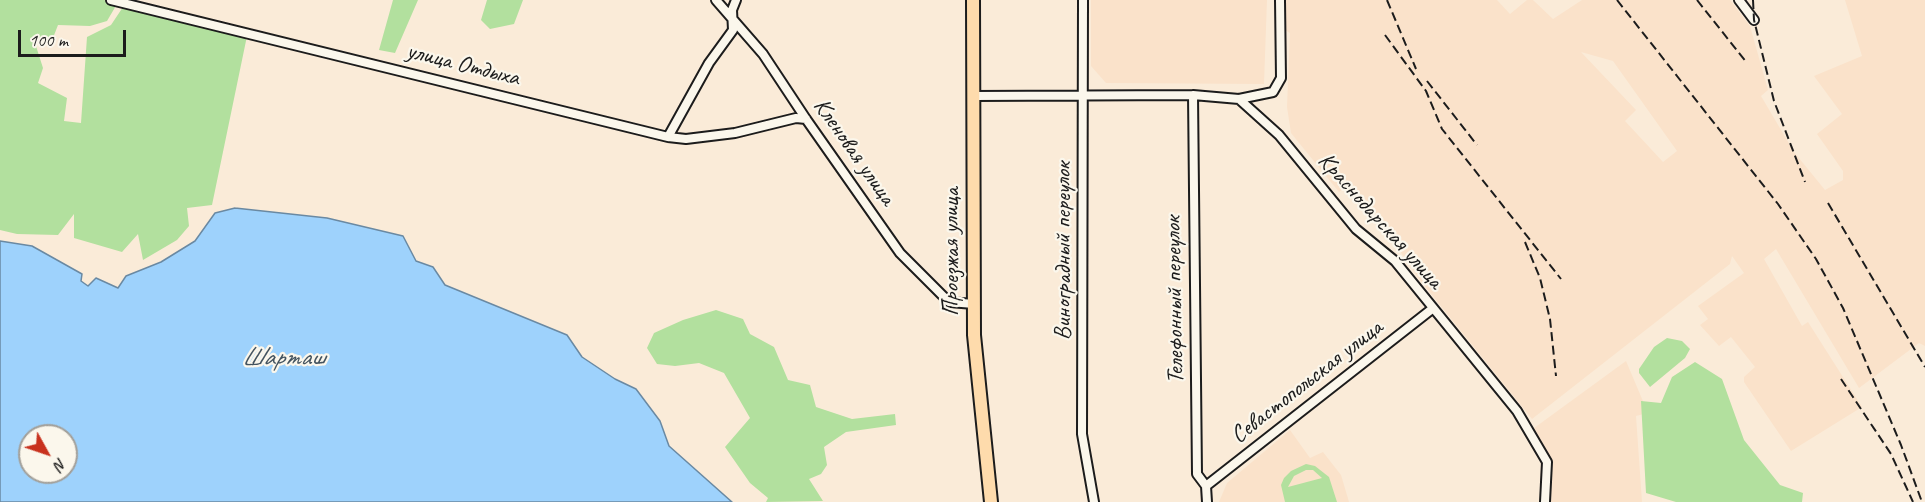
<!DOCTYPE html>
<html>
<head>
<meta charset="utf-8">
<style>
	body { margin:0 }
	#map { position:relative; width:1925px; height:502px; overflow:hidden; background:#faebd8; font-family:Caveat,sans-serif }
	canvas { display:block }
	.north { position:absolute; left:18px; top:424px; width:60px; height:60px; box-sizing:border-box; background:#fbf7ec; border:2px solid #a29f99; border-radius:50%; rotate:130deg; font-size:16px; font-weight:700; line-height:24px; text-align:center; color:#1c1c1c }
	.north::after { content:''; display:block; margin:auto; width:21px; height:27px; background:#c8321e; clip-path:polygon(50% 0,100% 100%,50% 72%,0 100%) }
	.scale { position:absolute; left:18px; top:30px; width:108px; height:27px; box-sizing:border-box; border:3px solid #1c1c1c; border-top:0; padding-left:8px; font-size:18px; line-height:21px; white-space:nowrap; color:#1c1c1c; -webkit-text-stroke:4px #fbf7ec; paint-order:stroke }
</style>
</head>
<body>
<div id="map">
<canvas width="1925" height="502"></canvas>
<div class="north">N</div>
<div class="scale">100 m</div>
</div>
<script>
const ctx = document.querySelector('canvas').getContext('2d');
ctx.lineJoin = 'round';
function paint(path, color) {
  ctx.fillStyle = color;
  ctx.fill(path, 'evenodd');
}
function poly(rows) {
  const path = new Path2D();
  for (const r of rows) {
    path.moveTo(r[0], r[1]);
    for (let i = 2; i < r.length; i += 2) path.lineTo(r[i], r[i + 1]);
  }
  return path;
}
function trace(path, color, width, dash) {
  ctx.strokeStyle = color;
  ctx.lineWidth = width;
  ctx.lineCap = dash ? 'butt' : 'round';
  ctx.setLineDash(dash || []);
  ctx.stroke(path);
}
function write(font, color, halo, rows, align = 'center') {
  ctx.font = font + ' Caveat,sans-serif';
  ctx.lineWidth = 4.5;
  ctx.setLineDash([]);
  ctx.textBaseline = 'middle';
  ctx.strokeStyle = halo;
  ctx.fillStyle = color;
  for (const [text, x, y, turn = 0] of rows) {
    ctx.save();
    ctx.translate(x, y);
    ctx.rotate((+turn || 0) * Math.PI / 180);
    ctx.textAlign = isNaN(turn) ? turn : align;
    if (halo) ctx.strokeText(text, 0, 0);
    ctx.fillText(text, 0, 0);
    ctx.restore();
  }
}
const built = poly([
	[1091,0,1267,0,1264,84,1106,83,1091,66],
	[1285,0,1497,0,1510,14,1527,0,1533,0,1553,19,1582,0,1730,0,1750,26,1768,90,1761,96,1794,152,1825,190,1843,180,1843,171,1817,134,1842,114,1814,76,1862,56,1845,0,1925,0,1925,346,1919,343,1859,388,1776,249,1764,259,1802,326,1808,322,1862,407,1791,451,1744,382,1744,377,1755,367,1731,337,1719,346,1700,325,1708,319,1698,306,1744,273,1732,256,1730,264,1532,419,1423,284,1351,182,1339,192,1291,133,1287,107,1290,33,1285,30],
	[1581,52,1613,61,1677,151,1663,162,1625,121,1636,110],
	[1626,361,1648,413,1636,416,1642,502,1549,502,1552,462,1530,431],
	[1290,430,1310,458,1323,452,1341,475,1349,502,1219,502,1227,483]
]);
const green = poly([
	[0,0,104,0,117,4,107,21,90,26,58,25,51,43,35,43,43,68,38,83,67,98,64,121,81,123,87,37,111,25,123,7,247,36,212,205,187,208,189,226,177,240,143,260,138,234,122,252,74,238,74,214,58,235,17,234,0,230],
	[393,0,418,0,395,53,379,50],
	[487,0,523,0,514,24,490,29,481,20],
	[716,310,743,319,750,334,774,347,788,380,810,385,816,407,852,419,895,414,896,425,846,432,824,447,827,465,821,474,809,479,823,501,766,502,768,498,750,483,725,447,750,418,724,373,699,363,675,366,657,364,647,348,654,333,683,320],
	[1667,338,1682,341,1690,349,1685,358,1650,387,1639,373,1639,369,1654,347],
	[1695,362,1722,379,1744,440,1780,485,1803,493,1802,502,1676,502,1646,493,1641,401,1661,403,1672,377],
	[1306,464,1315,466,1329,477,1337,502,1285,502,1281,485,1284,478,1291,471],
	[1306,470,1313,470,1322,478,1288,487,1294,476]
]);
const water = poly([
	[235,208,327,218,403,236,416,261,433,267,445,285,567,335,582,357,615,379,636,389,660,421,669,446,732,502,0,502,0,241,32,246,82,274,81,281,88,286,96,278,118,288,126,276,161,262,195,241,215,213,235,208],
	[30,436,66,436,66,472,30,472,30,436]
]);
const minor = poly([
	[111,0,668,137,686,139,735,133,796,118,806,119],
	[716,0,763,54,806,119,900,253,949,302,974,304],
	[1083,0,1082,434,1094,502],
	[1280,0,1281,78,1273,92,1239,99,1279,135,1356,229,1395,261,1517,411,1547,462,1545,502],
	[1739,0,1754,20],
	[1193,95,1197,474,1206,486,1207,502],
	[973,96,1193,95,1239,99],
	[668,137,709,63,733,30,732,10,736,0],
	[1206,486,1432,309]
]);
const primary = poly([
	[973,0,974,335,991,502]
]);
const rail = poly([
	[1387,0,1416,69],
	[1617,0,1778,204,1816,259,1843,308,1901,445,1922,502],
	[1697,0,1747,63],
	[1753,0,1754,20,1774,101,1805,182],
	[1385,35,1426,91,1442,129,1561,279],
	[1427,81,1477,145],
	[1828,203,1925,367],
	[1525,242,1540,278,1550,319,1556,376],
	[1841,379,1891,454,1913,502]
]);
const streetNames = [
	["улица Отдыха",463,65,14],
	["Кленовая улица",854,152,55],
	["Краснодарская улица",1380,221,48],
	["Виноградный переулок",1064,251,-90],
	["Проезжая улица",952,252,-90],
	["Телефонный переулок",1175,300,-91],
	["Севастопольская улица",1307,382,-38]
];
const waterNames = [
	["Шарташ",283,358]
];
paint(built, '#fae2ca');
paint(green, '#b2e09e');
paint(water, '#9ed2fc');
trace(water, '#6a89a2', 1.5);
trace(minor, '#1c1c1c', 12);
trace(primary, '#1c1c1c', 16);
trace(minor, '#fbf7ec', 8);
trace(primary, '#fedbac', 12);
trace(rail, '#1c1c1c', 2, [9, 4.5]);
write('24px', '#1c1c1c', '#fbf7ec', streetNames);
write('italic 26px', '#43535f', '#fbf7ec', waterNames);
</script>
</body>
</html>
